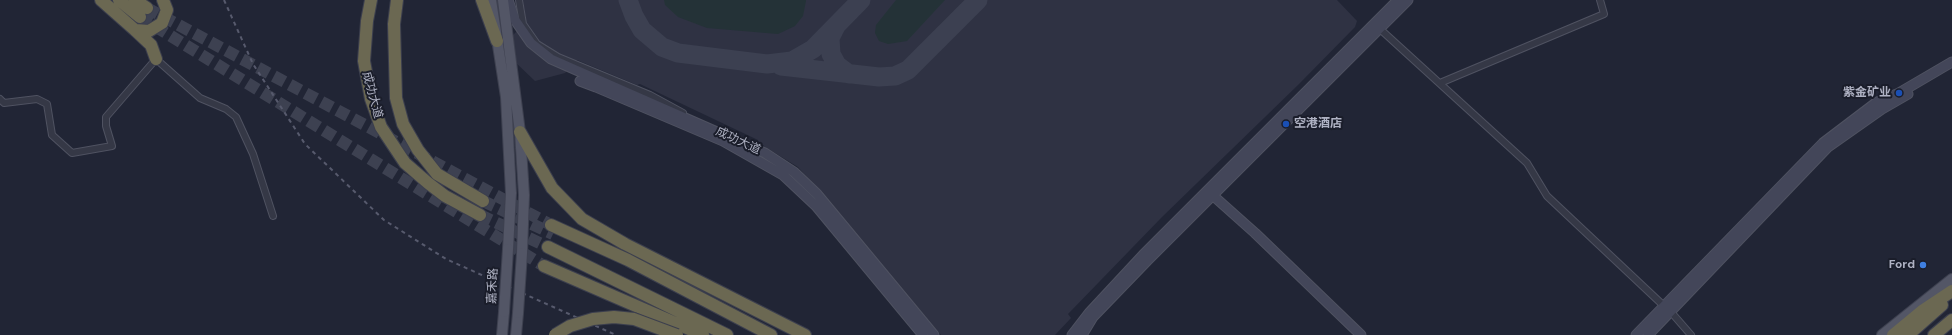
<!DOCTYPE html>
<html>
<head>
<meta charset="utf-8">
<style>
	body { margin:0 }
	canvas { display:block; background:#212535 }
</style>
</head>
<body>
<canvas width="1952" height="335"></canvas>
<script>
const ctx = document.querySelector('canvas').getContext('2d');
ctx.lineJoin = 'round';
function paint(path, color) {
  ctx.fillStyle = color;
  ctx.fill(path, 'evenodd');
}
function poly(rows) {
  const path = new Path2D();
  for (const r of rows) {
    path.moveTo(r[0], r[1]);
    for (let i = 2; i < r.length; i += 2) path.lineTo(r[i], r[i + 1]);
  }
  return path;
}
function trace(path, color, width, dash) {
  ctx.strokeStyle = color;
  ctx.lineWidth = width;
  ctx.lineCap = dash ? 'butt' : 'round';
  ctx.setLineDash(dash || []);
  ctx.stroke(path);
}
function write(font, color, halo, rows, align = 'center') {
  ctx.font = font + ' "DM Sans","Noto Sans SC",sans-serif';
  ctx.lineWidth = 4;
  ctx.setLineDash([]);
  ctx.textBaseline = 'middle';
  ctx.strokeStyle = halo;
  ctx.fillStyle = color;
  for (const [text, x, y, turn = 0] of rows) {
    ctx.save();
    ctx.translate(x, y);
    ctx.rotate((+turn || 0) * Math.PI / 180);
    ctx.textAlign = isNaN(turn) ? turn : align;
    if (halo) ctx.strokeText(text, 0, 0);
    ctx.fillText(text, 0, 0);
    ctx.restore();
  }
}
const airport = poly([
	[523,0,1337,0,1357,21,1355,27,1299,84,1162,217,1068,314,1071,318,1055,335,941,335,806,176,798,167,757,142,758,140,640,84,637,85,577,60,565,73,535,81,513,60,509,39,526,22]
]);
const green = poly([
	[664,0,806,0,806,1,803,16,795,26,778,34,707,28,678,17,665,5],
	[896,0,945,0,907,41,888,44,879,41,875,33,876,25]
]);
const taxiway = poly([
	[628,0,634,16,642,30,662,47,678,53,767,64,792,61,813,49,861,0],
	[836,26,830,38,831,54,837,65,849,74],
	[781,66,879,77,895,76,908,70,978,0]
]);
const highwayTunnel = poly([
	[147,8,551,225],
	[140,17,544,266],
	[483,201,553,234],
	[480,215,548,247]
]);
const street = poly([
	[519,0,523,24,537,44,558,57,650,95,683,113],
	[1380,29,1527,163,1547,196,1664,306],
	[1440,83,1604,14,1600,0],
	[0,99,4,103,37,99,47,104,52,135,72,153,112,146,106,126,106,117,156,59,200,98,226,109,236,117,253,154,273,216],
	[1671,312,1691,335]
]);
const secondary = poly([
	[508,0,515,20,531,43,551,59,765,153,794,172,817,194,934,335],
	[580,81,596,87,723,141,783,175,816,206,923,335],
	[1209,192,1255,233,1361,335],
	[1072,335,1089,313,1143,255,1398,0],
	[1082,335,1093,317,1148,260,1408,0],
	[1636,335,1823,143,1877,102,1899,93,1952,62],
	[1648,335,1828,147,1882,109,1908,94]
]);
const primary = poly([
	[491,0,506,97,511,193,508,249],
	[503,0,520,132,524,195,522,253],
	[502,335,504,312],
	[516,335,518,313],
	[1882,335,1952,279]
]);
const highway = poly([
	[101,0,135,30,149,31,162,23,167,10,163,0],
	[119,0,140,17],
	[135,0,147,8],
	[371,0,367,21,364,61,371,99,381,127,405,163,428,183,445,196,480,215],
	[397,0,394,24,396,98,403,124,418,150,437,174,483,201],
	[482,0,497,41],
	[135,30,151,45,156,59],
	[520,132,552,188,582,219,625,244,805,335],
	[551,225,628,260,771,335],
	[548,247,727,335],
	[544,266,703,335],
	[1893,335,1922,311,1952,291],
	[1908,335,1942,305],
	[1934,335,1952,320]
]);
const rail = poly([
	[224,0,253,64,305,144,384,220,446,259,616,335]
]);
const primaryBridge = poly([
	[504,312,508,249],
	[518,313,522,253]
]);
const highwayBridge = poly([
	[555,335,570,326,593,319,614,317,634,319,677,335]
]);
const markers = [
	[1899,93,4,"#1a4fb4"],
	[1286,124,4,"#1a4fb4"],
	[1923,265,4,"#3f7fe0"]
];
const poiNames = [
	["紫金矿业",1891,93],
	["空港酒店",1294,124,"left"],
	["Ford",1915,265]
];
const streetNames = [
	["成功大道",372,95,75],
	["成功大道",738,141,25],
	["嘉禾路",493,286,-87]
];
paint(airport, '#2f3243');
paint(green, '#243237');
trace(taxiway, '#3c4051', 19);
trace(highwayTunnel, '#3d4151', 12, [12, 6]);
trace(street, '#4f5261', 8);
trace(secondary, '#4f5261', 11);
trace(primary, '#3e4150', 12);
trace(highway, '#3c3f4e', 14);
trace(street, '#353846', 6);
trace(secondary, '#434659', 9);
trace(primary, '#535666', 10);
trace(highway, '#6b6852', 12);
trace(rail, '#575a6d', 2, [4, 4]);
trace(primaryBridge, '#3e4150', 12, []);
trace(highwayBridge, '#3c3f4e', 14, []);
trace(primaryBridge, '#535666', 10);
trace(highwayBridge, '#6b6852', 12);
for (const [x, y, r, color] of markers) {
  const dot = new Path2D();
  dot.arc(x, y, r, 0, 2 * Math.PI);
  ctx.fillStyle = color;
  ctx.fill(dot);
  trace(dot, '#1a1d2a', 1.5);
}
write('bold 12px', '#afb2c3', '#1a1d2a', poiNames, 'right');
write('12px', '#afb2c3', '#1a1d2a', streetNames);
</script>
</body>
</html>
